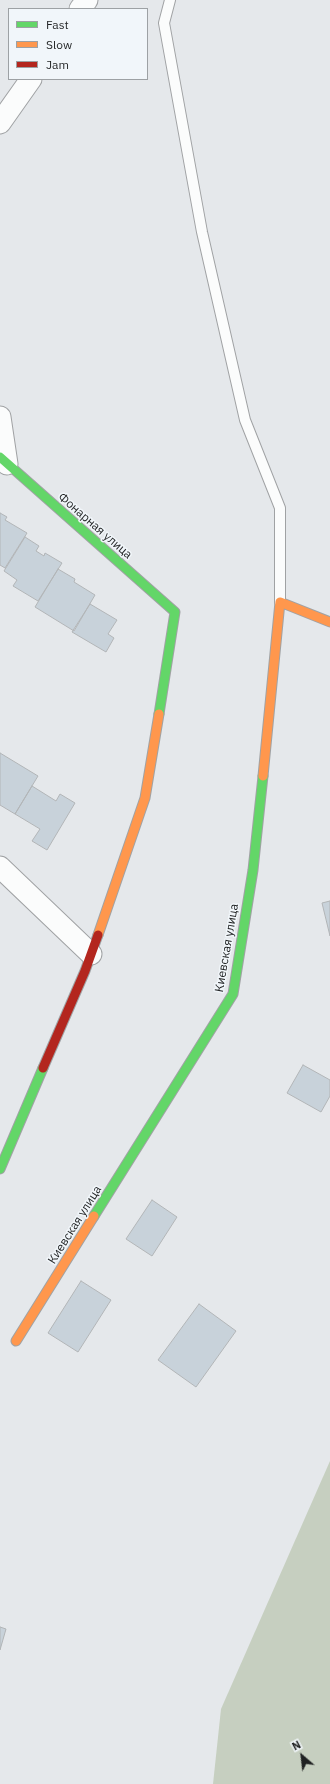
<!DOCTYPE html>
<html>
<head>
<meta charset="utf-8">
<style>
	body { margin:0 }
	#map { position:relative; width:330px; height:1784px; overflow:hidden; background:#e5e8eb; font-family:"IBM Plex Sans",sans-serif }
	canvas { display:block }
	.legend { position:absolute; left:8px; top:8px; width:140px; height:72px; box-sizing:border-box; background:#f1f6fa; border:1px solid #9da1a4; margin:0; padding:5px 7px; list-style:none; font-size:12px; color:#1f2122 }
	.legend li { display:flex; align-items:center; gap:8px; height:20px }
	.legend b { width:20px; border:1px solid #9da1a4 }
	.north { position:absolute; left:282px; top:1736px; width:40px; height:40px; -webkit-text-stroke:3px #f1f6fa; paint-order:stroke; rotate:332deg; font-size:11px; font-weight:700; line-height:16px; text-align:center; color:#1f2122 }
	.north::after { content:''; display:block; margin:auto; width:14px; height:18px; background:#1f2122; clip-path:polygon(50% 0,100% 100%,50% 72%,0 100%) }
</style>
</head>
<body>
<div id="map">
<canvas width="330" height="1784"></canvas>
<ul class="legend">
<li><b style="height:5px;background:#63d668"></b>Fast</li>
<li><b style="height:5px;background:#ff974d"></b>Slow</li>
<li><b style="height:5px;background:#b3261e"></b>Jam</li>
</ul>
<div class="north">N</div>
</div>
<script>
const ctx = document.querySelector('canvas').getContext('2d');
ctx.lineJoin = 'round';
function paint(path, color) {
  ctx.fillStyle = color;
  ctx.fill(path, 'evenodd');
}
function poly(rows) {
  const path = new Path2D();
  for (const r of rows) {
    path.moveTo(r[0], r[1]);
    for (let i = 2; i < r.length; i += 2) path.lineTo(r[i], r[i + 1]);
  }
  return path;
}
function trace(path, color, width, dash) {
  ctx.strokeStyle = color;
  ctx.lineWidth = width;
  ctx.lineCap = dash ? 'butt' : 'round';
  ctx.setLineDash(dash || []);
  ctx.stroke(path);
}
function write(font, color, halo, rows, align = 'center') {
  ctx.font = font + ' "IBM Plex Sans",sans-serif';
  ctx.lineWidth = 3;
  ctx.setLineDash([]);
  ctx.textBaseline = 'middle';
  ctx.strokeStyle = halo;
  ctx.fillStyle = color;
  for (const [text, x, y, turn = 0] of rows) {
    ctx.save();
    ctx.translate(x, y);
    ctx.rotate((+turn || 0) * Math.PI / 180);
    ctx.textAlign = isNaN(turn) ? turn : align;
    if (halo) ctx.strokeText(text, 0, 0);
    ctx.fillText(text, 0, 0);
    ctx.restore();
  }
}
const green = poly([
	[330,1461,330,1784,213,1784,221,1709]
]);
const building = poly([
	[0,513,7,517,5,520,27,533,5,568,0,565,0,513],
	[25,537,39,546,36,551,44,556,45,553,62,563,38,601,13,586,17,580,4,571,25,537],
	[58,569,75,579,74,582,95,595,74,631,35,607,58,569],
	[90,604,117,620,108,634,114,638,106,652,72,632,90,604],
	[0,753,38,776,15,814,0,805,0,753],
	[32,786,56,801,60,794,75,803,47,850,32,841,40,829,15,814,32,786],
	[330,901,330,936,322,903,330,901],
	[303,1065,330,1080,330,1096,321,1112,287,1093,303,1065],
	[152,1200,177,1217,152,1256,126,1239,152,1200],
	[81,1281,111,1300,78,1352,48,1333,81,1281],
	[199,1304,236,1331,196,1387,158,1360,199,1304],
	[0,1627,6,1629,0,1650,0,1627]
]);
const lane = poly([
	[170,0,164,23,202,232,245,420,280,508,280,602]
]);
const street = poly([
	[80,9,87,0],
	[0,123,31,79],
	[0,417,7,464],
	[0,867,91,954]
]);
const fast = poly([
	[0,457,175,612,159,714],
	[0,1169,43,1068],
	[94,1216,233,994,253,870,263,776]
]);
const slow = poly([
	[263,776,280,602,330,622],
	[98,935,145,798,159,714],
	[16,1341,94,1216]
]);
const jam = poly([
	[43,1068,85,971,98,935]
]);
const streetNames = [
	["Фонарная улица",95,526,41],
	["Киевская улица",227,948,-80],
	["Киевская улица",75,1225,-58]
];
paint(green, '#c6cfc0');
paint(building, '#c8d2da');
trace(building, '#b2b5b7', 1);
trace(lane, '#a0a2a4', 12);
trace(street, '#a0a2a4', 23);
trace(fast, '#a0a2a4', 11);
trace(slow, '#a0a2a4', 11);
trace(jam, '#a0a2a4', 11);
trace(lane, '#fbfcfc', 10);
trace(street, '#fbfcfc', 21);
trace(fast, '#63d668', 9);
trace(slow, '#ff974d', 9);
trace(jam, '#b3261e', 9);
write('12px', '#1f2122', '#f1f6fa', streetNames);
</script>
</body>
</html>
